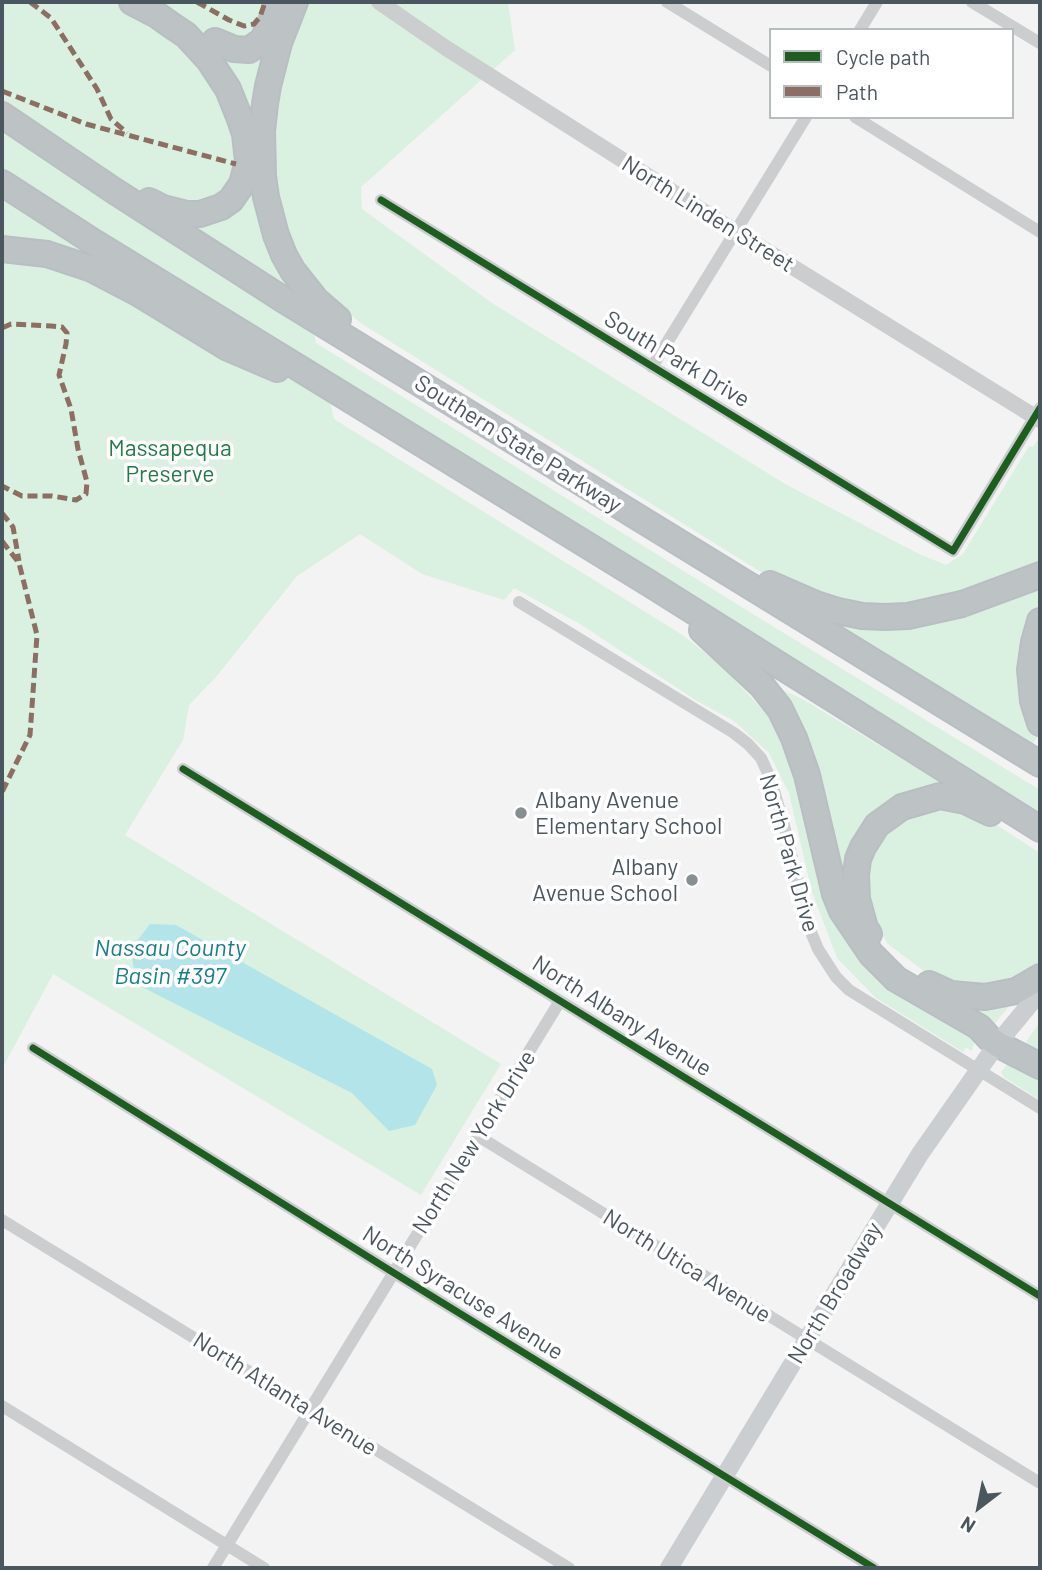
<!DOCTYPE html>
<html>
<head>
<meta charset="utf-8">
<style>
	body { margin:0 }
	#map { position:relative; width:1042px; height:1570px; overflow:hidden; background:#f3f3f3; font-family:Barlow,sans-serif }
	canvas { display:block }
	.frame { position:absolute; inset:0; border:4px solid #4b575e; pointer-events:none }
	.legend { position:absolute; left:769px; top:28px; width:245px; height:91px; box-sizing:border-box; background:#fff; border:2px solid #b7bcbf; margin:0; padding:9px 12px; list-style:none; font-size:21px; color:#4b575e }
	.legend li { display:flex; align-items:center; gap:14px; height:35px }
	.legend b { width:35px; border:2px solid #b7bcbf }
	.north { position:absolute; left:944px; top:1472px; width:70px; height:70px; -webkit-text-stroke:5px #fff; paint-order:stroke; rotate:212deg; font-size:19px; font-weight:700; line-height:28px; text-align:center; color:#4b575e }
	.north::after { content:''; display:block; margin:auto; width:24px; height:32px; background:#4b575e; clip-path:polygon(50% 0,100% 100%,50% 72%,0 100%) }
</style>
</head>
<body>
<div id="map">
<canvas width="1042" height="1570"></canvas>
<div class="frame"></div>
<ul class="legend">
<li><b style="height:9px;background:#1b5e20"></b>Cycle path</li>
<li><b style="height:9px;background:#8d6e63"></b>Path</li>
</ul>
<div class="north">N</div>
</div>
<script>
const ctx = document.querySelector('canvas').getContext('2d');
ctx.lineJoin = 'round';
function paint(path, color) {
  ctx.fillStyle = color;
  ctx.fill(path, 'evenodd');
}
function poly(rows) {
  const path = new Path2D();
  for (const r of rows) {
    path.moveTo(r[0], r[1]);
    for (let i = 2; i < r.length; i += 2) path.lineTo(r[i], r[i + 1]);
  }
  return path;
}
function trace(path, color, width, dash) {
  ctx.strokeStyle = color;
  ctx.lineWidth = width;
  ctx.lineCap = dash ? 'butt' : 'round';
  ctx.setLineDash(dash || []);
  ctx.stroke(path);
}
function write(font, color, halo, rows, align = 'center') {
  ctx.font = font + ' Barlow,sans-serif';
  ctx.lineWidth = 7;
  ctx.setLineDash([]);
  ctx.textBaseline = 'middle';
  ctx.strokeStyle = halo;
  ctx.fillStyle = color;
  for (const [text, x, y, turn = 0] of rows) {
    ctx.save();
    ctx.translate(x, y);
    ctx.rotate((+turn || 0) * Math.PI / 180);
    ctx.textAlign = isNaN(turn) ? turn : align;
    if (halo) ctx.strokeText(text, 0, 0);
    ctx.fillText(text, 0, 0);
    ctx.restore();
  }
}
const green = poly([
	[2,2,508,2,515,50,361,187,362,209,492,303,787,485,919,554,946,565,963,554,1029,446,1033,447,1037,441,1040,439,1040,569,897,611,835,606,785,587,362,324,330,298,294,251,316,343,774,627,1040,790,1040,816,324,375,334,419,681,634,722,666,771,719,797,774,849,942,971,1033,975,1040,972,1051,966,1047,963,1052,876,998,837,958,812,892,789,793,769,753,734,721,697,701,580,624,514,588,504,600,422,574,360,534,297,576,216,677,189,705,183,740,125,835,501,1064,421,1195,53,974,2,1069],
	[1040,582,1040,609,1028,635,1023,697,1038,737,1032,744,1013,735,836,625,835,619],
	[779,688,804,700,950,788,904,798,847,897],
	[920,807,955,808,995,824,1040,853,1040,963,1035,969,1010,985,977,991,932,977,888,944,863,903,862,861,884,827],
	[927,988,1011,1002,1010,1005,987,1033],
	[1040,1022,1040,1057,1023,1046],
	[1009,1062,1040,1073,1040,1100,1004,1077,1001,1072]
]);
const water = poly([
	[150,924,176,925,432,1069,437,1085,415,1125,389,1131,352,1093,136,984,131,949]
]);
const minor = poly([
	[667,2,771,66],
	[972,2,1040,43],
	[860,30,877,2],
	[855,117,1040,232],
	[381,200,953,551,1040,408],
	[652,367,806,117],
	[519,602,734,733,748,744,761,758,771,780,785,829,808,925,818,949,836,977,849,990,1040,1108],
	[183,769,1040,1296],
	[33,1048,394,1273,874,1568],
	[478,1136,1040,1483],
	[2,1220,569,1568],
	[2,1406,264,1568],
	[213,1568,560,1001]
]);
const tertiary = poly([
	[379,2,446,48,736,232,1040,420]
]);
const secondary = poly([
	[669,1568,826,1308,920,1154,997,1044,1040,992]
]);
const motorway = poly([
	[132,2,157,15,171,25,186,35,209,60,228,89,240,119,245,134,248,161,242,184,231,200,221,207,200,214,187,214,163,208,149,201],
	[295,2,279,43,268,86,265,104,262,131,263,176,266,197,276,235,284,255,293,271,316,300,338,319],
	[215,41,234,49,249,50,263,40,275,12],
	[2,115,113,190,284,300,1040,764],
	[2,183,92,241,652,585,1040,829],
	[2,249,47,254,92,269,138,293,228,348,277,369],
	[770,584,816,604,838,611,862,616,885,617,908,616,962,604,1040,575],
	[1040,621,1034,642,1030,670,1033,701,1040,723],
	[702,630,762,686,780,709,794,738,807,775,835,894,842,911,871,954,896,979,979,1027,989,1038,997,1044,1040,1066],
	[869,934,865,928,857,899,856,875,858,859,863,847,877,825,902,807,940,796,965,801,990,813],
	[929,984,951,994,985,997,1016,991,1040,977]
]);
const quiet = poly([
	[30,2,51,18,97,89,111,119,127,133],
	[197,2,229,20,244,26,254,24,260,17,265,2],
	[2,91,86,124,236,164],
	[2,328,11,324,51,326,62,327,67,333,66,344,59,375,71,409,78,449,87,482,86,494,76,500,52,496,22,496,2,486],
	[2,513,13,527,19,561],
	[2,541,19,563,37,635,30,735,2,792]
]);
const cycleway = poly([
	[381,200,953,551,1040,408],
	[183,769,1040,1296],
	[33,1048,394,1273,874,1568]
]);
const markers = [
	[521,813,7,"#868e92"],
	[692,880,7,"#868e92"]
];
const streetNames = [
	["North Linden Street",708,214,32],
	["South Park Drive",677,359,31],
	["Southern State Parkway",518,444,32],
	["North Park Drive",789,853,74],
	["North Albany Avenue",622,1016,32],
	["North New York Drive",474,1142,-58],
	["North Utica Avenue",687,1266,32],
	["North Syracuse Avenue",463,1293,32],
	["North Broadway",835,1293,-59],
	["North Atlanta Avenue",285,1394,32]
];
const parkNames = [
	["Massapequa",170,448],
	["Preserve",170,474]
];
const poiNames = [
	["Albany Avenue",535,800],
	["Elementary School",535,826],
	["Albany",678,867,"right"],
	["Avenue School",678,893,"right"]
];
const waterNames = [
	["Nassau County",170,948],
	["Basin #397",170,976]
];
paint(green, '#daf0e0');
paint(water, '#b2e4ea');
trace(motorway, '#b8bec2', 28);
trace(minor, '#cbcdce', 12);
trace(tertiary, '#cbcdce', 16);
trace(secondary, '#cbced0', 18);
trace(motorway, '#bdc2c5', 24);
trace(quiet, '#8d6e63', 5, [10, 5]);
trace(cycleway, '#1b5e20', 7);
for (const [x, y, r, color] of markers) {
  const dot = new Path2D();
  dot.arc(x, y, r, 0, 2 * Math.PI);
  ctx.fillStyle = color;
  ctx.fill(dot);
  trace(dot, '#fff', 2.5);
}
write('23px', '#4b575e', '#fff', streetNames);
write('23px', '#207b45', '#fff', parkNames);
write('23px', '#4b575e', '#fff', poiNames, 'left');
write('italic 24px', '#18808d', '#fff', waterNames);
</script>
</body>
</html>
